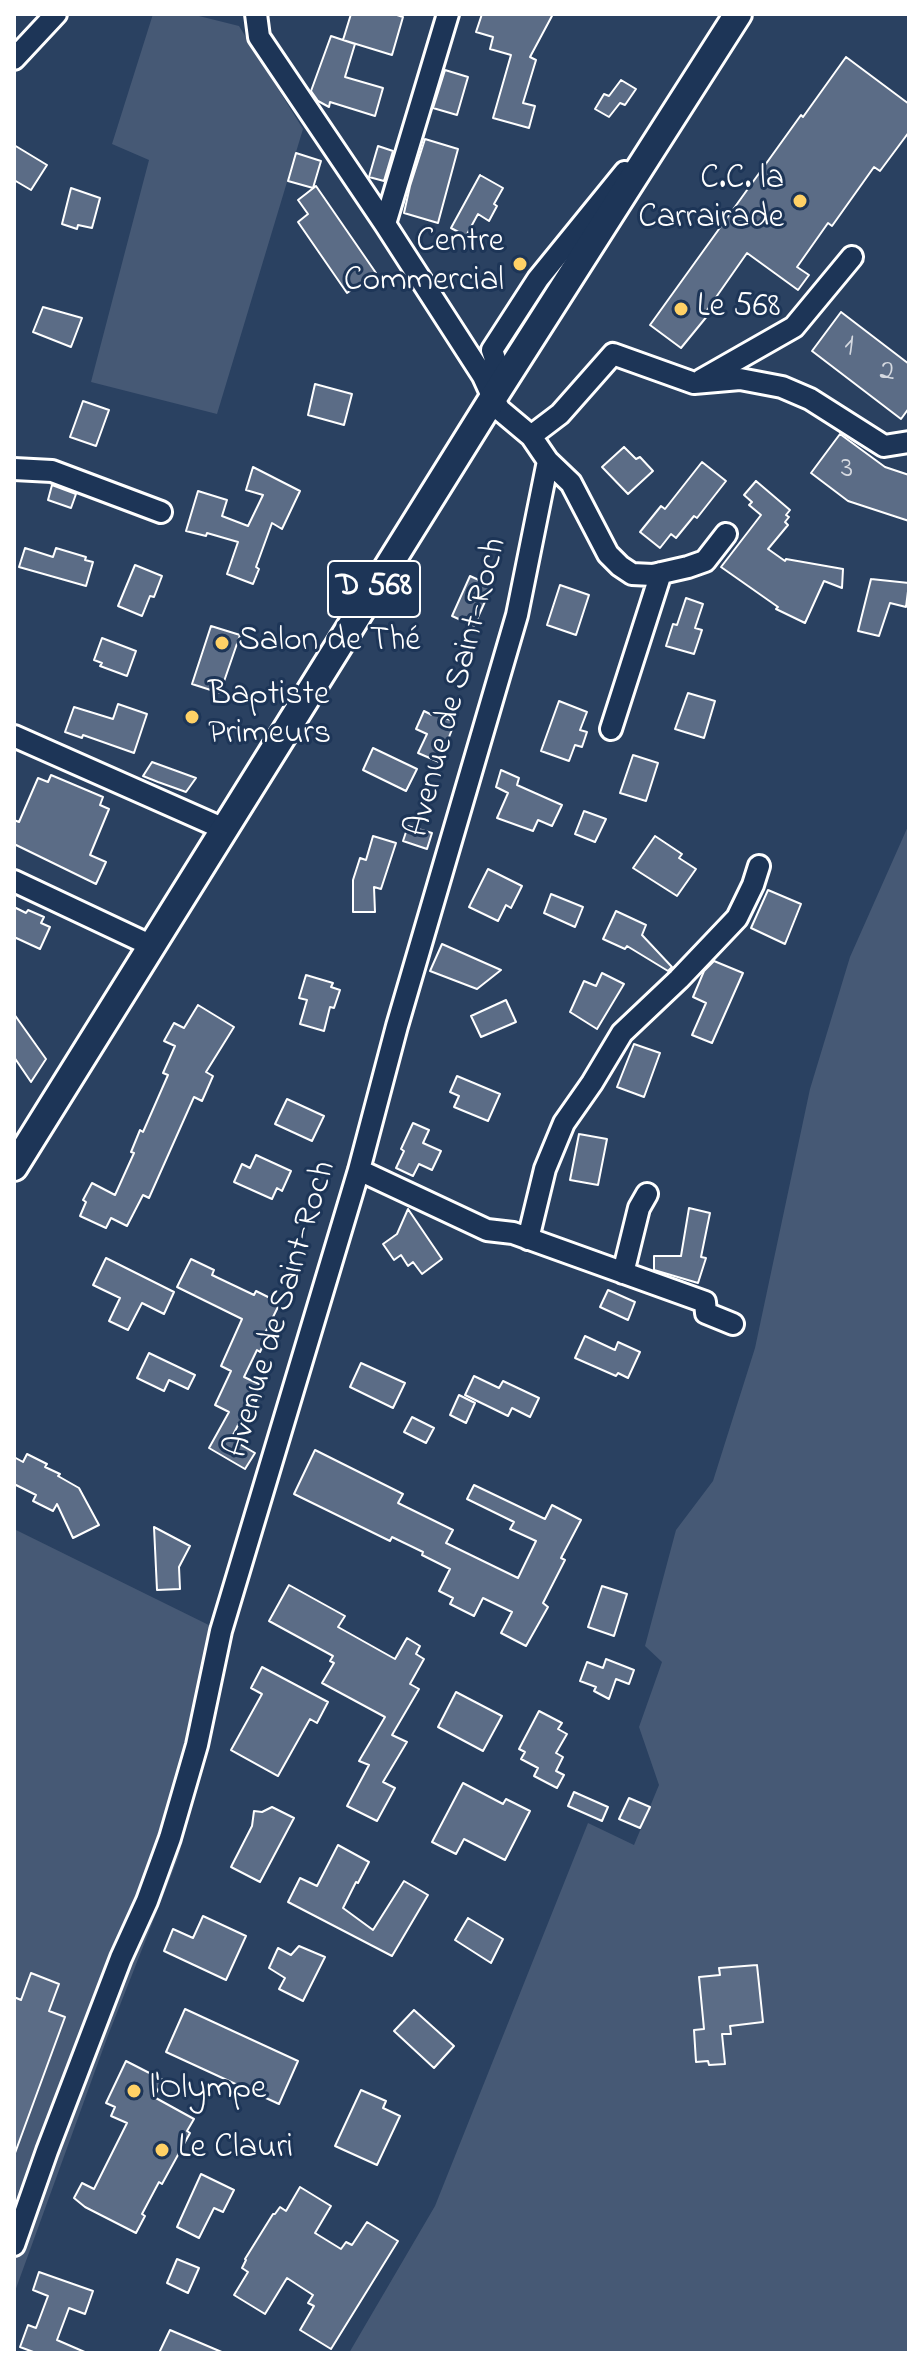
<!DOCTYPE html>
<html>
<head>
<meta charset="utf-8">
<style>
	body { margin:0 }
	#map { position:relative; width:923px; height:2367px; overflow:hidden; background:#2a4161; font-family:"Indie Flower",sans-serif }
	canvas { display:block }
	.frame { position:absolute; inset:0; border:16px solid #fff; pointer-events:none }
</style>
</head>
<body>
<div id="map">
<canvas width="923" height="2367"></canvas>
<div class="frame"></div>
</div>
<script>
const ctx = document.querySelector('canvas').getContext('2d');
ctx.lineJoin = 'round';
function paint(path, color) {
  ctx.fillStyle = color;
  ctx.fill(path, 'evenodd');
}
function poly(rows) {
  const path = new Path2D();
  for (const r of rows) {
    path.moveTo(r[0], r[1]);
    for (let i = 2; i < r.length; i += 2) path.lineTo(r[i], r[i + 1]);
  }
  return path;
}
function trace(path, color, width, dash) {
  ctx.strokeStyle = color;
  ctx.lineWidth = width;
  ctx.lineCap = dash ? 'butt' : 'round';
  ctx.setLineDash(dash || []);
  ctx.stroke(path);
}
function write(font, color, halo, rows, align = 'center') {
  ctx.font = font + ' "Indie Flower",sans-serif';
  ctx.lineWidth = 6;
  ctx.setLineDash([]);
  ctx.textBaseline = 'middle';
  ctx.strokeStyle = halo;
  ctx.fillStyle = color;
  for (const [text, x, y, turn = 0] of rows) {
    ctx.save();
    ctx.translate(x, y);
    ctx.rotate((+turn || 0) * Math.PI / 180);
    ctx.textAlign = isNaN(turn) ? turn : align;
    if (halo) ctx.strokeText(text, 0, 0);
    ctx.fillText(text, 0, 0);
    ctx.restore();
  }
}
const green = poly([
	[153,14,191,14,239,26,303,129,217,414,91,382,149,160,112,144],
	[909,824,909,2353,349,2353,435,2206,588,1823,634,1845,659,1785,639,1727,662,1662,645,1646,676,1530,713,1481,755,1348,810,1089,850,957],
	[14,1529,227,1634,207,1749,178,1858,107,2038,14,2294]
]);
const building = poly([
	[351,14,394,14,403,17,392,55,343,40,351,14],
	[482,14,553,14,530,57,536,60,523,103,535,106,529,128,493,118,511,55,490,49,493,37,476,32,482,14],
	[331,36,355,44,345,77,383,88,375,116,330,102,329,107,318,101,311,91,331,36],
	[846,57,909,104,909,132,880,171,874,167,832,226,828,223,797,267,809,275,798,290,747,253,705,313,708,315,681,348,650,325,801,115,803,117,846,57],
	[445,70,468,77,457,115,433,108,445,70],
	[621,80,636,89,625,105,620,103,609,117,595,109,604,94,609,96,621,80],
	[425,139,458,149,438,223,404,213,410,186,425,139],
	[14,145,47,165,31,190,14,180,14,145],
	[378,146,393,151,384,181,369,177,378,146],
	[296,153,321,161,313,188,288,181,296,153],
	[480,175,503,188,494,204,497,206,489,221,478,214,466,236,451,228,480,175],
	[316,186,376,273,347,293,298,222,308,214,298,200,316,186],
	[71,188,100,198,92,228,78,225,77,229,62,224,71,188],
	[43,307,82,318,71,347,33,332,43,307],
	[841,312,909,364,909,408,901,419,812,351,841,312],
	[315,384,352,394,344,425,308,415,315,384],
	[83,401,109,410,96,446,70,437,83,401],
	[840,434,885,467,909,475,909,521,848,501,811,473,840,434],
	[624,447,636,459,640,457,653,471,628,494,602,467,624,447],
	[702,462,726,481,697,518,694,516,676,538,671,534,660,548,640,532,661,506,665,509,702,462],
	[253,467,300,491,282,529,272,523,256,567,259,569,253,584,227,574,238,542,207,533,206,536,186,531,198,491,227,500,222,516,248,526,263,495,246,490,253,467],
	[756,481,790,510,786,515,789,517,785,522,788,525,768,549,785,561,786,559,843,569,842,588,824,581,805,623,776,609,778,607,721,567,761,515,749,505,752,502,744,495,756,481],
	[52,485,76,494,71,508,48,500,52,485],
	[25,548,53,557,56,548,86,557,85,560,93,562,86,586,19,567,25,548],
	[135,565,162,576,154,597,150,596,142,616,118,606,135,565],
	[470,576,492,586,474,626,452,616,470,576],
	[871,579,909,583,906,607,890,603,879,636,858,631,871,579],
	[560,585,589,595,576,635,547,625,560,585],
	[686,598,703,604,695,628,702,630,694,654,666,646,673,624,677,625,686,598],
	[211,626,240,635,220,693,192,684,211,626],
	[102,638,136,651,127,676,100,666,102,663,94,660,102,638],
	[688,693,715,701,704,738,675,729,688,693],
	[559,701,587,712,580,730,587,732,582,747,575,745,569,761,541,751,559,701],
	[118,704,147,714,134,753,83,735,82,738,65,732,74,707,113,719,118,704],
	[424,711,432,715,433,713,455,722,439,762,418,753,427,734,416,729,424,711],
	[373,748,417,769,406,791,363,770,373,748],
	[633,755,658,763,646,801,620,793,633,755],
	[152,762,196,778,186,792,158,782,143,776,152,762],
	[501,770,519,778,517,785,562,805,552,826,538,820,533,831,497,818,508,793,496,787,501,770],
	[51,775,103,797,100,805,109,809,90,855,106,862,96,884,14,844,14,820,19,822,38,778,48,782,51,775],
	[584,811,606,819,595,842,575,834,584,811],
	[408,826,432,833,427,849,403,841,408,826],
	[373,836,396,843,381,889,374,887,375,912,353,912,353,880,360,858,366,860,373,836],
	[655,836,682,854,679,858,696,869,677,896,633,868,655,836],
	[488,869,522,886,511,908,506,905,498,921,469,907,488,869],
	[768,890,801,904,785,944,751,928,768,890],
	[551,894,583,907,575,927,544,913,551,894],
	[14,907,26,913,28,910,44,917,41,923,50,927,40,949,14,937,14,907],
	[616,911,646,925,642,935,672,967,668,971,627,946,625,949,603,939,616,911],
	[442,944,501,970,477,989,430,971,442,944],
	[714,961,743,973,712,1043,692,1035,706,1003,693,997,704,971,714,961],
	[602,973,624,984,597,1029,570,1012,584,981,596,986,602,973],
	[306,975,333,983,331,987,340,990,334,1008,330,1007,324,1031,300,1024,307,1000,299,998,306,975],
	[506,1000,516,1022,481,1037,471,1016,506,1000],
	[198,1005,234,1027,206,1072,213,1076,202,1101,194,1097,149,1198,143,1195,127,1226,111,1218,106,1228,80,1216,86,1202,83,1200,92,1183,115,1195,134,1153,131,1152,140,1130,143,1132,168,1075,163,1073,175,1046,164,1041,174,1023,184,1028,198,1005],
	[14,1014,46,1059,31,1082,14,1057,14,1014],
	[634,1044,660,1053,644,1097,617,1087,634,1044],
	[457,1076,500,1094,488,1121,454,1107,459,1096,450,1092,457,1076],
	[287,1099,324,1116,312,1141,275,1124,287,1099],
	[413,1123,429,1130,423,1143,441,1151,432,1170,419,1164,413,1176,396,1168,404,1151,401,1149,413,1123],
	[579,1134,607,1139,598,1185,570,1180,579,1134],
	[256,1155,291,1171,282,1191,277,1188,272,1199,234,1182,242,1164,250,1168,256,1155],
	[689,1208,710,1213,701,1257,706,1258,698,1283,654,1270,654,1256,681,1256,689,1208],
	[408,1209,442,1259,422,1274,413,1262,408,1266,401,1255,394,1260,383,1244,397,1234,408,1209],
	[106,1258,174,1292,164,1314,142,1303,128,1330,109,1321,120,1298,93,1285,106,1258],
	[191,1259,214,1270,212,1275,254,1295,256,1291,280,1303,265,1333,268,1334,260,1352,257,1350,244,1377,263,1386,256,1401,251,1399,231,1439,255,1453,245,1469,209,1448,229,1412,215,1405,231,1371,221,1366,242,1319,177,1287,191,1259],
	[608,1290,635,1302,628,1320,600,1307,608,1290],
	[585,1336,615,1350,618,1342,640,1352,628,1378,618,1373,616,1376,575,1358,585,1336],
	[149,1353,195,1375,188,1389,169,1380,164,1391,137,1378,149,1353],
	[361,1363,405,1383,393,1408,350,1387,361,1363],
	[474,1376,499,1388,503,1381,539,1398,530,1417,512,1408,508,1416,465,1395,474,1376],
	[459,1395,475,1403,466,1423,450,1415,459,1395],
	[412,1417,434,1428,426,1443,404,1432,412,1417],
	[315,1450,403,1494,398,1503,453,1530,446,1543,518,1578,536,1541,510,1529,514,1522,467,1499,474,1485,545,1519,552,1505,581,1520,561,1558,565,1560,543,1603,548,1607,526,1646,501,1633,512,1612,483,1598,474,1616,450,1604,453,1598,439,1591,450,1569,422,1555,423,1552,392,1537,390,1541,294,1494,315,1450],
	[27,1454,47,1464,45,1467,60,1474,58,1476,79,1488,99,1525,73,1538,57,1504,53,1511,33,1501,36,1495,14,1484,14,1457,23,1462,27,1454],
	[154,1527,190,1546,179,1567,180,1589,157,1590,154,1527],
	[289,1585,345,1616,338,1627,395,1659,407,1638,420,1646,416,1654,424,1659,410,1684,419,1689,392,1735,407,1742,383,1782,395,1788,377,1821,347,1806,369,1765,359,1761,385,1717,322,1683,334,1663,330,1661,333,1656,269,1621,289,1585],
	[602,1586,627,1594,614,1636,588,1627,602,1586],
	[606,1659,634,1670,629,1684,616,1679,609,1699,594,1691,596,1687,580,1681,587,1662,603,1668,606,1659],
	[262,1667,328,1702,317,1723,310,1719,278,1776,231,1750,262,1694,251,1688,262,1667],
	[456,1692,502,1716,483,1751,438,1727,456,1692],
	[539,1711,562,1723,558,1729,567,1734,556,1753,563,1757,556,1771,564,1775,557,1788,534,1776,538,1768,521,1759,525,1752,519,1749,539,1711],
	[463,1783,503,1804,506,1799,530,1811,505,1860,464,1839,456,1854,432,1842,463,1783],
	[574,1792,608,1807,602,1821,568,1806,574,1792],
	[629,1798,650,1807,640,1828,619,1819,629,1798],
	[272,1807,294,1818,260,1882,231,1867,252,1826,254,1811,262,1812,272,1807],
	[338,1845,369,1862,358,1883,356,1882,343,1908,373,1930,404,1881,428,1895,392,1956,288,1902,300,1878,317,1886,338,1845],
	[203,1916,246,1936,226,1980,164,1951,173,1929,193,1938,203,1916],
	[468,1918,503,1939,491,1963,455,1940,468,1918],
	[299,1946,325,1957,303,2001,279,1989,285,1978,269,1968,278,1948,291,1955,299,1946],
	[757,1965,763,2022,730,2026,731,2034,722,2034,725,2064,709,2065,708,2061,696,2062,694,2030,704,2029,699,1977,720,1975,719,1968,757,1965],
	[31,1973,59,1984,49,2011,65,2017,15,2153,14,1997,21,2000,31,1973],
	[185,2009,298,2061,279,2104,166,2052,185,2009],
	[414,2010,454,2046,434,2068,394,2031,414,2010],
	[126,2061,163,2080,154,2097,194,2119,187,2131,190,2133,162,2184,159,2182,142,2214,145,2216,136,2233,85,2207,74,2198,82,2183,94,2189,127,2123,111,2116,115,2107,106,2103,126,2061],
	[361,2090,386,2101,383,2108,400,2116,377,2165,335,2146,361,2090],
	[201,2174,234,2190,223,2212,214,2208,199,2238,177,2227,201,2174],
	[300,2187,331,2206,315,2233,341,2249,346,2242,352,2245,367,2222,398,2241,331,2349,300,2330,314,2306,308,2303,313,2295,287,2278,265,2314,234,2295,248,2272,242,2268,246,2260,245,2259,273,2214,275,2214,280,2207,286,2211,300,2187],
	[177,2259,199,2268,188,2293,167,2283,177,2259],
	[39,2272,93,2291,85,2314,69,2308,57,2340,87,2353,36,2353,20,2347,28,2325,36,2328,48,2296,33,2290,39,2272],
	[170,2330,224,2353,159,2353,170,2330]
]);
const minor = poly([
	[14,59,56,14],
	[385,224,448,14],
	[701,380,794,327,852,257],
	[503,383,492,350,538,279,625,172],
	[531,436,560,414,613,354,694,383,740,379,782,387,810,399,884,446,909,442],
	[548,461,571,483,608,554,620,566,632,574,653,575,688,567,705,561,726,534],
	[14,469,52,471,161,512],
	[611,729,661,573],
	[14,736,224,829],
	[14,881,152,946],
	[359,1170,487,1230,513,1233,705,1302,706,1313,733,1324],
	[528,1239,545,1169,564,1123,592,1083,622,1033,679,979,737,918,753,885,759,866],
	[623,1273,639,1208,647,1194],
	[14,2245,47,2151,121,1958,147,1901,170,1838,197,1745,221,1631,359,1170,397,1026,517,615,548,461,531,436,500,410,493,398,483,376,385,224,259,37,256,14]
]);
const major = poly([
	[14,1167,493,398,738,14]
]);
const markers = [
	[800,201,8,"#ffd166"],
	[520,264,8,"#ffd166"],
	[681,309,8,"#ffd166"],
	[222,643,8,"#ffd166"],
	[192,717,8,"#ffd166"],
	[134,2091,8,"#ffd166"],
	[162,2150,8,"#ffd166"]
];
const numberNames = [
	["1",849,349],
	["2",887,374],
	["3",847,471]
];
const shields = [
	[374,589,92]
];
const shieldNames = [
	["D 568",374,589]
];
const poiNames = [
	["C.C. la",784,181,"right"],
	["Carrairade",784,220,"right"],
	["Centre",504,244,"right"],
	["Commercial",504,283,"right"],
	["Le 568",697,309],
	["Salon de Thé",238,643],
	["Baptiste",208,697],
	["Primeurs",208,736],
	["l'Olympe",150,2091],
	["Le Clauri",178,2150]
];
const streetNames = [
	["Avenue de Saint-Roch",459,688,-75],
	["Avenue de Saint-Roch",283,1310,-73]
];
paint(green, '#465975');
paint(building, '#5b6c86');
trace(building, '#fff', 2);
trace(minor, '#fff', 26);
trace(major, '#fff', 32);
trace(minor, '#1d3557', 20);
trace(major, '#1d3557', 26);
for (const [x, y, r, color] of markers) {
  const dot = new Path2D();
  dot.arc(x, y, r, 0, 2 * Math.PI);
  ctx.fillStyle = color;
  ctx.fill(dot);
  trace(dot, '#1d3557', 3);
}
write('30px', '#d6dae1', null, numberNames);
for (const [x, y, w] of shields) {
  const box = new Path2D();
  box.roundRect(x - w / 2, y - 28, w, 56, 6);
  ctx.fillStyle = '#1d3557';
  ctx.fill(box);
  trace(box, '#fff', 2);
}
write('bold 32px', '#fff', null, shieldNames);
write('34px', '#fff', '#1d3557', poiNames, 'left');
write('34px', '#fff', '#1d3557', streetNames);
</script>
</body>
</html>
